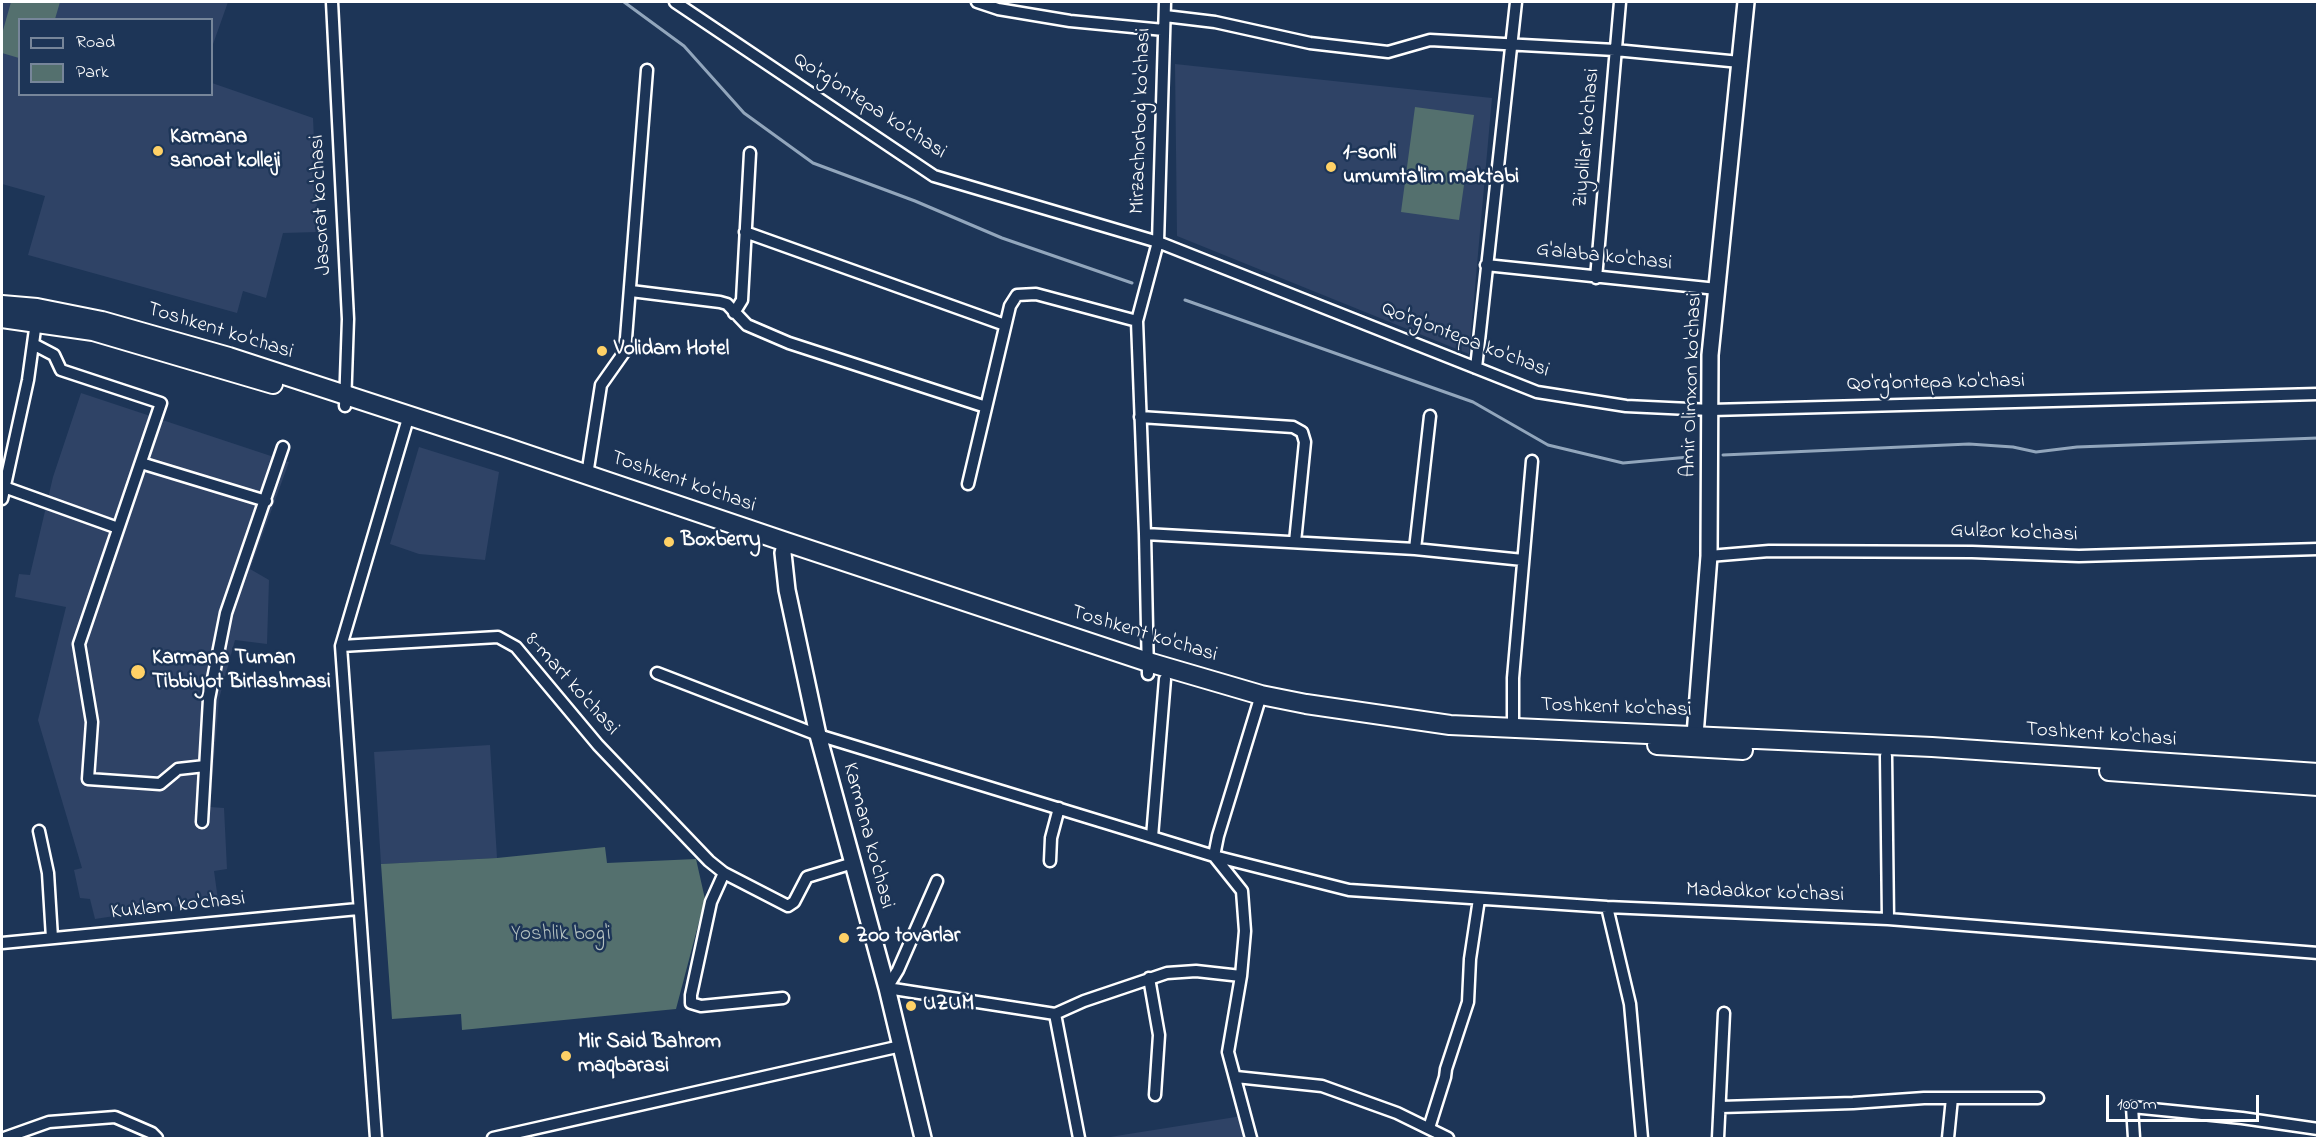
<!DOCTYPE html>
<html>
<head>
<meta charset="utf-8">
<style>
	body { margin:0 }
	#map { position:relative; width:2319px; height:1140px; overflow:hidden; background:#1d3557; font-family:"Indie Flower",sans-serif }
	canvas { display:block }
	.frame { position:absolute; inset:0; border:3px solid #fff; pointer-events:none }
	.legend { position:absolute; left:18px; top:18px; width:195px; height:78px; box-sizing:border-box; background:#1d3557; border:2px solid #77869a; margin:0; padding:8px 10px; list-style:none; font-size:18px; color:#fff }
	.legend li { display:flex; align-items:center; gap:12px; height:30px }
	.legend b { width:30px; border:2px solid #77869a }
	.scale { position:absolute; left:2106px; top:1095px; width:153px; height:27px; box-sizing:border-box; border:3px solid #fff; border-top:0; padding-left:8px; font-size:18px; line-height:21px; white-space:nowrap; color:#fff; -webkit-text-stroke:4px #1d3557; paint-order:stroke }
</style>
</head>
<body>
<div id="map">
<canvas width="2319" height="1140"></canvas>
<div class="frame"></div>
<ul class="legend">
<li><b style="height:8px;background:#1d3557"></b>Road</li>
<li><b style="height:16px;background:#54706e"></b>Park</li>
</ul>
<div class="scale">100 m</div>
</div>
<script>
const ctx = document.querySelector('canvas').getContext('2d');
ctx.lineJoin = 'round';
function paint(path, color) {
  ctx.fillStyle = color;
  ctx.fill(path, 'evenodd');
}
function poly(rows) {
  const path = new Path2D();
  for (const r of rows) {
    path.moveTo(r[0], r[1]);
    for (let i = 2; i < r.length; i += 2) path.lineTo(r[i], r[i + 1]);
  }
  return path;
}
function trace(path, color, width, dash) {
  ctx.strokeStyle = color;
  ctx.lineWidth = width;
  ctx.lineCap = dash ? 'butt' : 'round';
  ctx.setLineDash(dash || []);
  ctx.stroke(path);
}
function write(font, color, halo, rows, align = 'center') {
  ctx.font = font + ' "Indie Flower",sans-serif';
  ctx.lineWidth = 5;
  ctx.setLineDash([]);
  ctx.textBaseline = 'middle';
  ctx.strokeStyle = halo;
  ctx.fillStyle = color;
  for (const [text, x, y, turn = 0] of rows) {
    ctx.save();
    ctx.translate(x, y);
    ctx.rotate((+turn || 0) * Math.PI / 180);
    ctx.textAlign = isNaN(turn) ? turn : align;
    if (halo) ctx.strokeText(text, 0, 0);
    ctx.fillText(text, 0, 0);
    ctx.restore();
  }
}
const built = poly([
	[2,2,228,2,212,47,212,20,20,20,20,94,212,94,212,83,313,118,318,232,283,233,266,298,243,291,237,313,28,255,45,196,2,184],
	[1175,64,1492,98,1469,354,1177,236],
	[81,393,289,462,250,569,269,580,267,644,235,640,219,699,210,807,224,808,227,869,214,871,218,900,95,919,90,899,80,898,74,870,82,868,38,720,66,607,15,597,19,574,30,575,53,477],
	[419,447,499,472,485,560,419,554,390,544],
	[490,745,497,858,381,864,374,752],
	[1242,1116,1245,1138,1105,1138,1116,1136]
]);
const green = poly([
	[11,2,60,2,55,19,20,20,19,58,2,53,2,34],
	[1415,107,1474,115,1459,220,1401,212],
	[605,847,607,863,696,859,705,899,676,1009,462,1030,461,1014,392,1019,381,864,497,858]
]);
const stream = poly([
	[624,2,684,46,744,113,813,163,915,201,1002,238,1132,283],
	[1185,300,1473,402,1548,445,1623,463,1689,457],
	[1723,455,1969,444,2013,447,2036,452,2077,447,2318,438]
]);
const street = poly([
	[332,2,348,319,345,406],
	[675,2,934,176,1158,242,1537,392,1626,406,1711,410,2318,394],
	[977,2,998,9,1070,21,1164,30],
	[1165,16,1215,22,1310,43,1388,52,1430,40,1615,50,1740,62],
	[745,232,1005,325],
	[1486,265,1717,289],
	[1596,278,1620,2],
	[631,291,720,302,727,304,747,325,789,343,986,407],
	[734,313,742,300,750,153],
	[33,344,54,355,61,370,161,403,79,644,92,722,88,779,160,784,178,769,205,766],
	[1476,368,1516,2],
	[1140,417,1293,427,1302,432,1305,442,1295,542],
	[141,463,266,501],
	[587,475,601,385,625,351,647,70],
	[968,484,1010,306,1017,295,1036,294,1137,321],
	[4,487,118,528],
	[2,499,28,380,36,322],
	[1145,534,1415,549,1523,560],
	[1415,549,1430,416],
	[1709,556,1769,551,1972,552,2079,556,2318,549],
	[341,646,498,637,516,647,598,745,709,861,724,873,788,906,794,902,807,877,853,863],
	[657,673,818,735,1214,856,1349,890,1607,907,1888,919,2318,953],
	[1148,674,1145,534,1137,321,1158,242,1165,2],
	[1513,728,1513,678,1532,461],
	[1886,756,1888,919],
	[202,822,209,699,226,613,283,447],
	[39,831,48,873,52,938],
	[1152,837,1165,679],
	[1214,856,1242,891,1245,931,1241,976,1228,1052,1251,1138],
	[1214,856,1218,836,1261,695],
	[1050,861,1051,838,1059,808],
	[724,873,711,902,691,995,691,1003,701,1006,783,998],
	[937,881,898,970,887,988,1055,1014,1084,1001,1167,973,1196,971,1241,976],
	[1607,907,1630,1004,1642,1138],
	[2,943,358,909],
	[1149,978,1159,1035,1155,1095],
	[1055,1014,1079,1138],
	[1236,1077,1322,1086,1397,1113,1448,1138],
	[1721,1107,1853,1103,1924,1098,2038,1098],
	[1429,1128,1445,1077,1446,1069,1468,1002,1470,959,1479,899],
	[4,1138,49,1122,115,1117,152,1133,157,1138],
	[376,1138,341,646,409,415],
	[493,1138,901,1046],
	[1718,1138,1724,1013],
	[1948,1138,1952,1098],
	[2134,1138,2132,1107,2242,1118,2318,1129]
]);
const secondary = poly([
	[786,542,783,553,787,590,818,735,887,988,923,1138],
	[1695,735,1709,556,1710,355,1746,2]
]);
const highway = poly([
	[2,305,37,308,102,321,229,357,505,447,786,542,1148,662,1261,695,1306,704,1450,725,1932,747,2318,773],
	[2,318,93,331,273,384],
	[1657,745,1743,750],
	[2109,771,2318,786]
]);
const markers = [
	[158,151,6,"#ffd166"],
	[1331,167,6,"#ffd166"],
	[602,351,6,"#ffd166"],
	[669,542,6,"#ffd166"],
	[138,672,8,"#ffd166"],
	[844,938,6,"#ffd166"],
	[911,1006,6,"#ffd166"],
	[566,1056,6,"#ffd166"]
];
const streetNames = [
	["Qo'rg'ontepa ko'chasi",869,107,33],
	["Mirzachorbog' ko'chasi",1142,121,-88],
	["Ziyolilar ko'chasi",1588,138,-85],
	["Jasorat ko'chasi",322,205,-93],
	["G'alaba ko'chasi",1604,258,6],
	["Toshkent ko'chasi",220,332,17],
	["Qo'rg'ontepa ko'chasi",1465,341,21],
	["Qo'rg'ontepa ko'chasi",1936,384,-1],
	["Amir Olimxon ko'chasi",1693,385,-88],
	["Toshkent ko'chasi",683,483,19],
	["Gulzor ko'chasi",2014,534,2],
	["Toshkent ko'chasi",1144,635,17],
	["8-mart ko'chasi",571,685,48],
	["Toshkent ko'chasi",1616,709,2],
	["Toshkent ko'chasi",2101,736,4],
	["Karmana ko'chasi",867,836,75],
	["Madadkor ko'chasi",1765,894,2],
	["Kuklam ko'chasi",178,907,-6]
];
const poiNames = [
	["Karmana",170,139],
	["sanoat kolleji",170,163],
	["1-sonli",1343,155],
	["umumta'lim maktabi",1343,179],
	["Volidam Hotel",614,351],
	["Boxberry",681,542],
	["Karmana Tuman",152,660],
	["Tibbiyot Birlashmasi",152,684],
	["Zoo tovarlar",856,938],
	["UZUM",923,1006],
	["Mir Said Bahrom",578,1044],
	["maqbarasi",578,1068]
];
const parkNames = [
	["Yoshlik bog'i",561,936]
];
paint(built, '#2f4366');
paint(green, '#54706e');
trace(stream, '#92a6bc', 3);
trace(street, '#fff', 15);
trace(secondary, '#fff', 20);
trace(highway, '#fff', 22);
trace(street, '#1d3557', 10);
trace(secondary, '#1d3557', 15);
trace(highway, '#1d3557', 18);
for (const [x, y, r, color] of markers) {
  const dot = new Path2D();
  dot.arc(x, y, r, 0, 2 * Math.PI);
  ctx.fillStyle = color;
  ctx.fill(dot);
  trace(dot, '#1d3557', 2);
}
write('21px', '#fff', '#1d3557', streetNames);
write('bold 21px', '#fff', '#1d3557', poiNames, 'left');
write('21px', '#b2bfbe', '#1d3557', parkNames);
</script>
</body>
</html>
